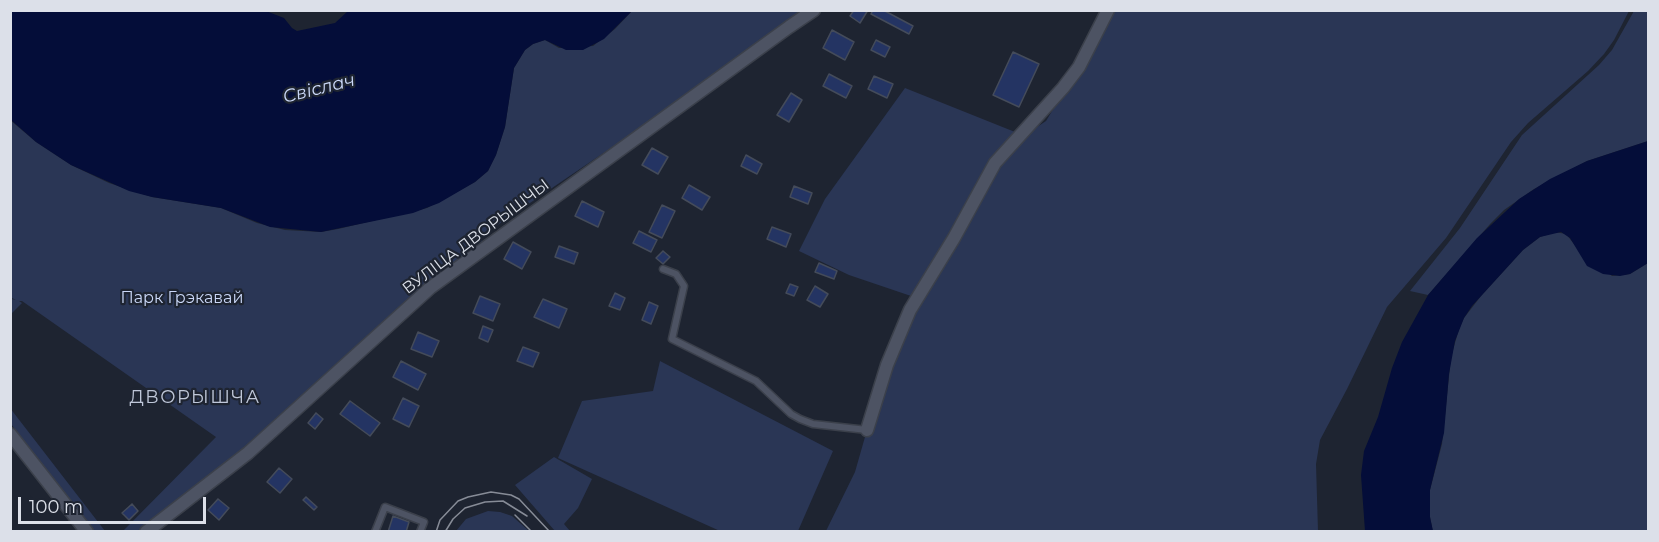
<!DOCTYPE html>
<html>
<head>
<meta charset="utf-8">
<style>
	body { margin:0 }
	#map { position:relative; width:1659px; height:542px; overflow:hidden; background:#1e2431; font-family:Montserrat,sans-serif }
	canvas { display:block }
	.frame { position:absolute; inset:0; border:12px solid #dce0e9; pointer-events:none }
	.scale { position:absolute; left:18px; top:497px; width:188px; height:27px; box-sizing:border-box; border:3px solid #dce0e9; border-top:0; padding-left:8px; font-size:18px; line-height:21px; white-space:nowrap; color:#dce0e9; -webkit-text-stroke:4px #1e2431; paint-order:stroke }
</style>
</head>
<body>
<div id="map">
<canvas width="1659" height="542"></canvas>
<div class="frame"></div>
<div class="scale">100 m</div>
</div>
<script>
const ctx = document.querySelector('canvas').getContext('2d');
ctx.lineJoin = 'round';
function paint(path, color) {
  ctx.fillStyle = color;
  ctx.fill(path, 'evenodd');
}
function poly(rows) {
  const path = new Path2D();
  for (const r of rows) {
    path.moveTo(r[0], r[1]);
    for (let i = 2; i < r.length; i += 2) path.lineTo(r[i], r[i + 1]);
  }
  return path;
}
function trace(path, color, width, dash) {
  ctx.strokeStyle = color;
  ctx.lineWidth = width;
  ctx.lineCap = dash ? 'butt' : 'round';
  ctx.setLineDash(dash || []);
  ctx.stroke(path);
}
function write(font, color, halo, rows, align = 'center') {
  ctx.font = font + ' Montserrat,sans-serif';
  ctx.lineWidth = 4.5;
  ctx.setLineDash([]);
  ctx.textBaseline = 'middle';
  ctx.strokeStyle = halo;
  ctx.fillStyle = color;
  for (const [text, x, y, turn = 0] of rows) {
    ctx.save();
    ctx.translate(x, y);
    ctx.rotate((+turn || 0) * Math.PI / 180);
    ctx.textAlign = isNaN(turn) ? turn : align;
    if (halo) ctx.strokeText(text, 0, 0);
    ctx.fillText(text, 0, 0);
    ctx.restore();
  }
}
const green = poly([
	[632,11,800,11,699,88,480,237,484,244,246,451,139,531,123,531,216,437,22,301,19,301,22,303,11,314,11,299,16,300,10,297,10,120,36,142,71,165,109,183,152,197,221,208,257,223,285,230,321,232,338,229,427,208,475,182,488,171,496,155,505,127,514,68,525,50,533,44,545,40,559,48,593,46,615,29],
	[1109,11,1629,11,1614,40,1604,54,1588,71,1528,123,1511,142,1446,238,1387,307,1347,389,1320,440,1316,464,1318,531,826,531,855,472,867,430,893,356,942,257,911,296,849,275,799,251,825,199,905,88,1020,134,1016,141,1046,121,1092,45],
	[1634,11,1648,11,1648,141,1587,161,1534,189,1504,210,1491,223,1428,295,1410,291,1460,228,1522,135,1599,65,1612,50],
	[1555,232,1566,234,1574,244,1612,276,1630,274,1648,263,1648,531,1433,532,1430,517,1430,490,1442,444,1451,357,1459,329,1464,318,1481,296,1523,250,1540,237],
	[660,361,833,451,798,531,720,531,558,458,582,401,653,391],
	[10,408,105,531,93,531,11,424],
	[554,457,592,479,578,508,564,524,570,531,555,531,515,485],
	[488,511,500,512,512,516,529,531,456,531,466,519]
]);
const water = poly([
	[10,11,266,11,284,18,292,28,297,31,335,23,348,11,632,11,604,39,583,50,566,50,545,40,533,44,525,50,514,68,505,127,496,155,488,171,475,182,439,203,413,213,321,232,270,227,221,208,152,197,129,191,71,165,36,142,11,120],
	[1648,141,1648,263,1630,274,1620,276,1603,274,1587,266,1570,238,1561,232,1540,237,1523,250,1472,306,1464,318,1455,341,1449,374,1444,433,1430,490,1430,517,1433,531,1365,531,1361,475,1364,451,1378,417,1392,368,1402,342,1428,295,1477,238,1519,199,1550,179,1587,161]
]);
const building = poly([
	[854,10,868,10,860,23,850,16,854,10],
	[873,10,883,10,913,26,909,34,871,14,873,10],
	[832,30,854,42,845,60,823,48,832,30],
	[876,40,890,47,885,57,871,50,876,40],
	[1013,52,1039,64,1019,107,993,95,1013,52],
	[829,74,852,86,846,98,823,86,829,74],
	[874,76,893,84,887,98,868,89,874,76],
	[791,93,802,100,789,122,777,115,791,93],
	[652,148,668,157,658,174,642,165,652,148],
	[746,155,762,164,757,174,741,166,746,155],
	[689,185,710,197,702,210,682,198,689,185],
	[794,186,812,193,808,204,790,197,794,186],
	[582,201,604,212,598,227,575,216,582,201],
	[662,205,675,211,662,238,649,232,662,205],
	[772,227,791,234,786,247,767,239,772,227],
	[639,231,657,240,651,252,633,243,639,231],
	[513,242,531,252,522,269,504,259,513,242],
	[559,246,578,253,574,264,555,257,559,246],
	[663,251,670,257,663,264,656,258,663,251],
	[819,263,837,271,834,279,815,272,819,263],
	[790,284,798,287,794,296,786,293,790,284],
	[815,286,828,294,820,307,807,300,815,286],
	[615,293,625,298,620,310,609,306,615,293],
	[480,296,500,304,493,321,473,313,480,296],
	[543,299,567,309,559,328,534,317,543,299],
	[649,302,658,306,651,324,642,320,649,302],
	[483,326,493,330,488,342,479,338,483,326],
	[418,332,439,341,432,357,411,349,418,332],
	[523,347,539,353,533,367,517,361,523,347],
	[401,361,426,374,418,390,393,377,401,361],
	[403,398,419,406,409,427,393,419,403,398],
	[350,401,380,423,370,436,340,414,350,401],
	[316,413,323,419,315,429,308,423,316,413],
	[279,468,292,479,280,493,267,482,279,468],
	[306,497,317,507,314,510,303,500,306,497],
	[218,499,229,508,219,520,208,510,218,499],
	[132,504,138,511,129,520,122,513,132,504],
	[393,516,409,522,406,532,388,532,393,516]
]);
const service = poly([
	[663,269,676,274,684,286,672,339,756,381,791,414,800,419,813,424,867,430],
	[375,532,385,507,424,522,420,532]
]);
const minor = poly([
	[867,430,887,365,910,310,954,238,995,163,1063,88,1079,67,1108,10],
	[10,434,87,532],
	[146,532,248,453,430,288,789,27,814,10]
]);
const tram = poly([
	[515,515,532,532],
	[436,532,440,520,458,501,468,497,491,492,511,495,519,499,550,532],
	[445,532,453,519,465,508,485,502,503,501,527,516]
]);
const streetNames = [
	["ВУЛІЦА ДВОРЫШЧЫ",476,237,-37]
];
const parkNames = [
	["Парк Грэкавай",182,298]
];
const waterNames = [
	["Свіслач",319,89,-14]
];
const neighbourhoodNames = [
	["ДВОРЫШЧА",195,398]
];
paint(green, '#2a3655');
paint(water, '#040d39');
paint(building, '#243463');
trace(building, '#444b5a', 1.5);
trace(service, '#3b404b', 9);
trace(minor, '#3b404b', 15);
trace(service, '#4d5363', 6);
trace(minor, '#4d5363', 12);
trace(tram, '#878c97', 1.5);
write('16px', '#dce0e9', '#1e2431', streetNames);
write('16px', '#cad7f7', '#1e2431', parkNames);
write('italic 18px', '#cbd8f8', '#1e2431', waterNames);
ctx.letterSpacing = '1.5px';
write('18px', '#bfc7d9', '#1e2431', neighbourhoodNames);
ctx.letterSpacing = '0px';
</script>
</body>
</html>
